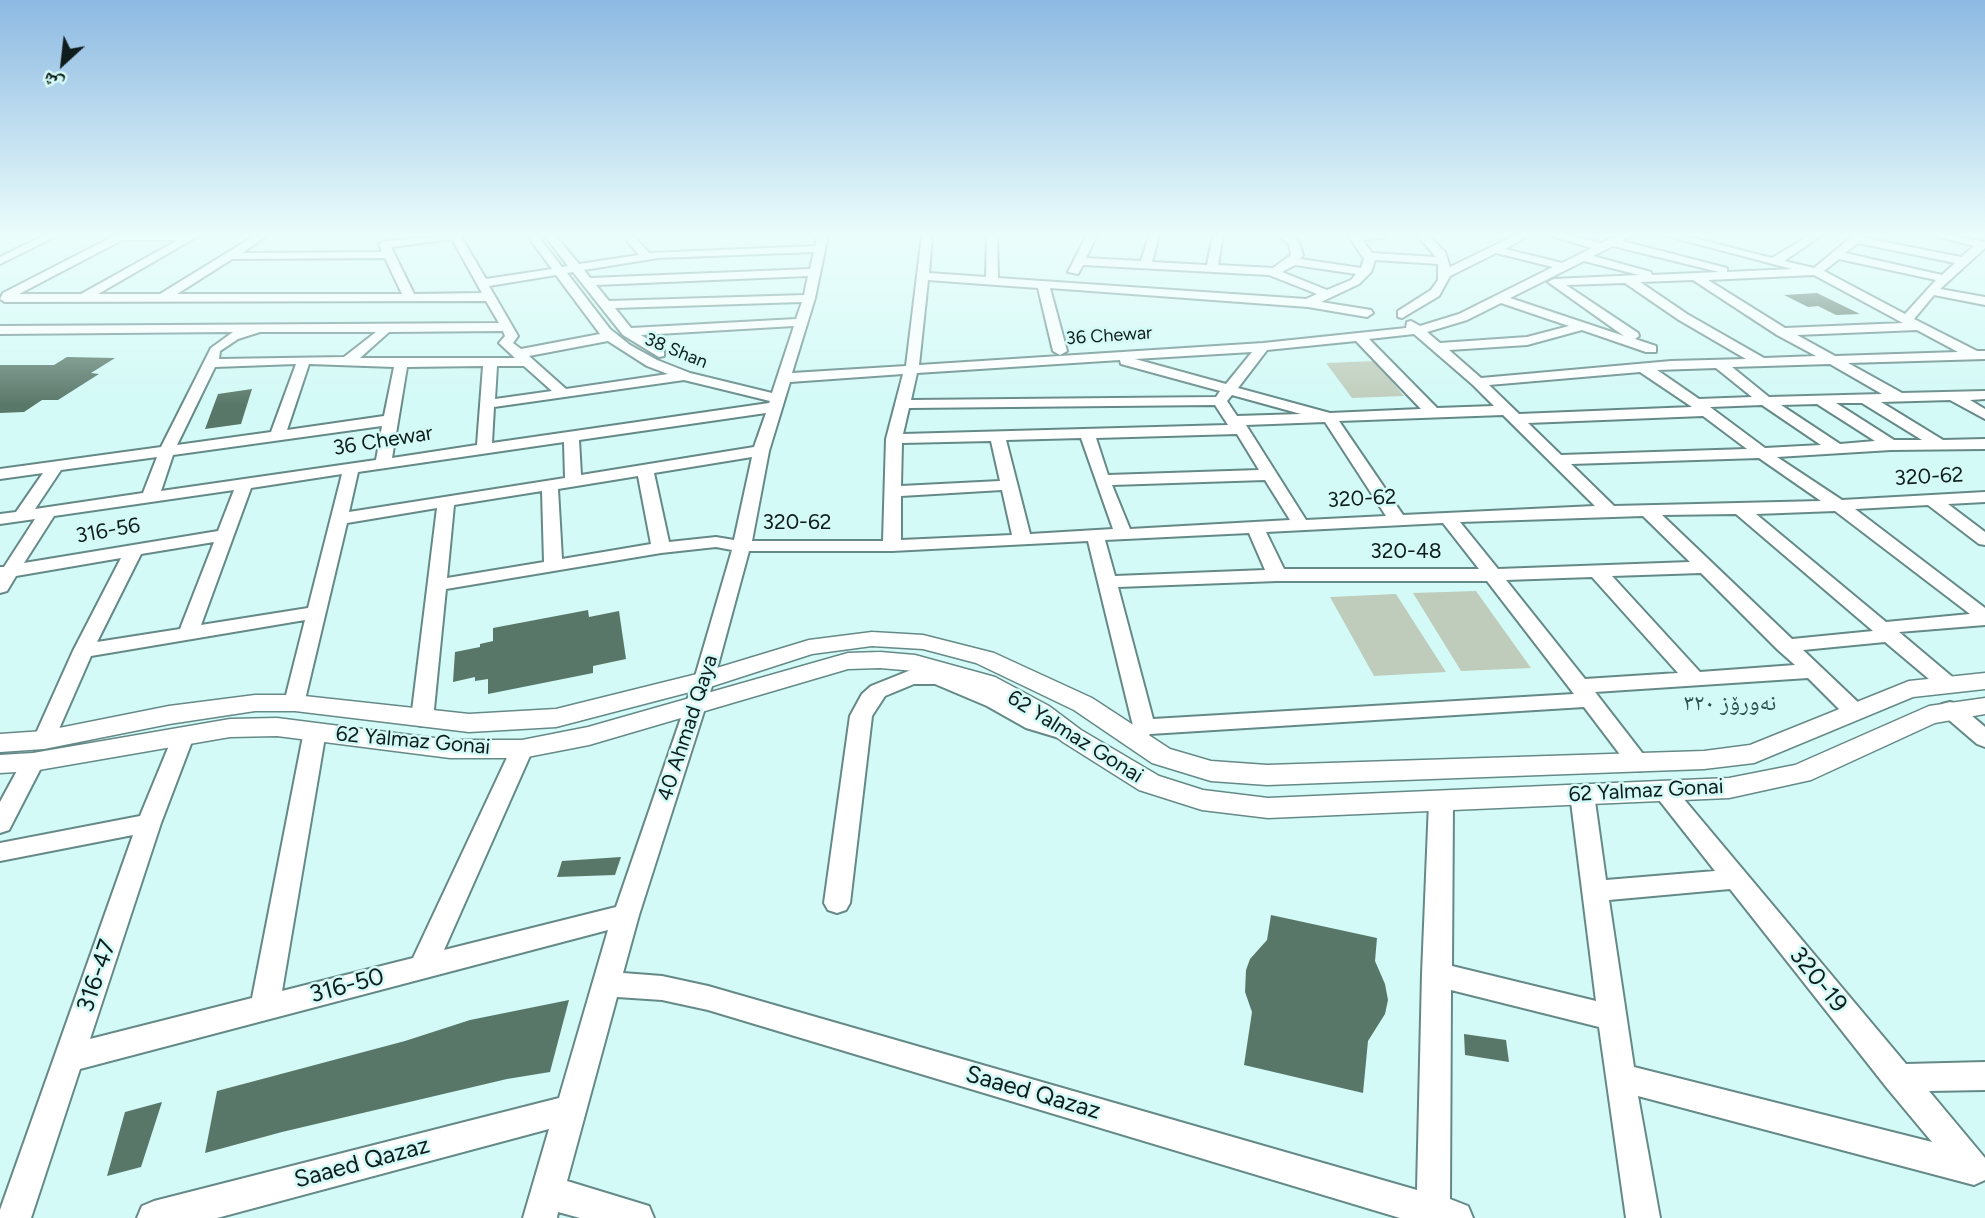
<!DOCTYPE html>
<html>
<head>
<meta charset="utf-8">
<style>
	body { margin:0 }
	#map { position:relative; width:1985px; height:1218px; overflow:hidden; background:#d3faf7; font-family:Figtree,"Noto Naskh Arabic",sans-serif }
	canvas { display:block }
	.north { position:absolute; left:28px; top:28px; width:70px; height:70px; -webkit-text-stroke:5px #d3faf7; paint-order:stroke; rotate:207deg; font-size:19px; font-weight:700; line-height:28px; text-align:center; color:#0e1d1c }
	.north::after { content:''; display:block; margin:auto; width:24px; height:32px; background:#0e1d1c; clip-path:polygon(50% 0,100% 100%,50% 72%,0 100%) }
</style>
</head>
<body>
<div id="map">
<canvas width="1985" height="1218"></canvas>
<div class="north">ش</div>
</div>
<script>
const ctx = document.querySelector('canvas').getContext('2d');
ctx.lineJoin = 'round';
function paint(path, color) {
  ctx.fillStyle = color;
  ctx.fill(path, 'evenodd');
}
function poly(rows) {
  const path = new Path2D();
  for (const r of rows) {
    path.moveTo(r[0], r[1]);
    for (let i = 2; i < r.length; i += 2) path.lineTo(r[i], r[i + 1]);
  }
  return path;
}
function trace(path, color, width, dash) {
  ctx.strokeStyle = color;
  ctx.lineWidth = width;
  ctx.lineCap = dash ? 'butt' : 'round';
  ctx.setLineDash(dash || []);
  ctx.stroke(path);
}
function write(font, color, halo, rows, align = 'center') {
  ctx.font = font + ' Figtree,"Noto Naskh Arabic",sans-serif';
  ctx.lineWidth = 5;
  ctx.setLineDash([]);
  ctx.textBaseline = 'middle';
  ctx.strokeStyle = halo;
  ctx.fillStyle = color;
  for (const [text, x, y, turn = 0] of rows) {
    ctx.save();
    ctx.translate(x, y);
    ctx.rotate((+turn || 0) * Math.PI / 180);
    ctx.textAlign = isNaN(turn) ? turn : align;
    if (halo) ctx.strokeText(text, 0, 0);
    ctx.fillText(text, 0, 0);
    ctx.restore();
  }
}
const green = poly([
	[1375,361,1404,396,1352,398,1326,363],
	[1476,591,1531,668,1461,671,1413,593],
	[1396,594,1446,672,1374,676,1330,597]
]);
const building = poly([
	[1817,293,1860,314,1836,315,1818,306,1808,307,1784,295],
	[67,357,115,358,91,373,99,374,58,400,42,400,24,412,0,413,0,365,54,365],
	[252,389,241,424,205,429,218,394],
	[588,610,589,617,619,611,626,659,593,666,593,673,488,694,488,679,475,681,475,677,453,682,455,652,480,647,480,644,493,641,493,628],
	[621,857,615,875,557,877,562,861],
	[1271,915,1377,938,1375,961,1385,984,1388,1000,1385,1014,1368,1041,1363,1093,1244,1065,1252,1012,1245,992,1246,970,1250,959,1267,940],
	[569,1000,550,1072,507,1079,282,1132,205,1153,217,1091,405,1041,470,1020],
	[1464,1034,1506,1040,1509,1062,1465,1055],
	[162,1102,141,1167,107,1176,125,1112]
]);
const minor = poly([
	[45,235,59,235,0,264,0,257,45,235],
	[116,235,200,235,98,294,160,294,256,235,268,235,242,253,382,252,379,244,384,241,460,235,486,279,552,269,527,235,537,235,562,267,568,266,544,235,555,235,579,264,639,255,622,235,633,235,649,253,815,246,818,235,828,235,815,298,792,373,906,366,922,235,932,235,929,273,986,277,987,235,997,235,998,278,1306,299,1317,294,1269,275,1083,265,1078,274,1068,272,1087,235,1097,235,1086,258,1141,261,1149,235,1159,235,1152,262,1207,265,1213,235,1223,235,1218,265,1273,268,1291,255,1289,244,1277,235,1289,235,1298,241,1303,255,1300,259,1361,268,1364,259,1348,235,1388,235,1383,238,1362,240,1372,253,1436,257,1417,235,1428,235,1445,252,1450,267,1516,235,1529,235,1505,249,1562,263,1592,248,1548,235,1567,235,1601,243,1618,235,1631,235,1622,241,1727,268,1727,272,1792,269,1663,235,1681,235,1772,258,1810,235,1822,235,1784,261,1814,268,1854,235,1866,235,1864,238,1961,257,1974,246,1932,235,1953,235,1985,242,1985,248,1940,289,1985,297,1985,305,1934,295,1914,319,1977,351,1985,351,1985,359,1848,363,1902,393,1985,391,1985,399,1970,400,1985,409,1985,419,1950,400,1881,402,1943,440,1985,439,1985,449,1891,450,1777,457,1842,500,1985,492,1985,502,1948,504,1985,532,1985,545,1979,544,1928,505,1855,509,1985,608,1985,625,1899,632,1956,680,1960,685,1956,690,1942,690,1885,642,1803,650,1862,706,1865,711,1862,716,1854,718,1846,716,1808,678,1595,692,1650,763,1647,769,1639,771,1631,769,1584,707,1150,734,1145,740,1137,743,1129,740,1126,735,1133,726,1088,541,892,551,749,551,714,680,639,915,623,973,662,976,708,986,1417,1190,1422,974,1429,802,1433,796,1441,793,1449,796,1453,802,1452,966,1596,1001,1570,794,1574,788,1582,786,1590,788,1594,794,1606,880,1715,871,1652,791,1656,785,1664,783,1672,785,1906,1064,1985,1062,1985,1090,1929,1091,1985,1158,1985,1180,1974,1185,1638,1096,1660,1218,1626,1218,1599,1027,1451,990,1450,1199,1468,1206,1473,1218,1400,1218,708,1010,662,1000,617,997,567,1181,649,1206,654,1218,580,1218,558,1212,557,1218,523,1218,549,1129,217,1218,137,1218,142,1206,154,1201,559,1098,608,930,80,1069,31,1218,0,1218,0,1210,133,835,0,861,0,843,140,816,175,731,183,728,191,731,194,736,161,823,90,1039,252,998,304,731,307,726,315,724,323,726,326,731,282,991,413,958,511,749,514,744,522,741,530,744,533,749,444,950,616,907,694,680,732,550,716,547,661,553,446,589,433,719,430,724,422,726,414,724,411,719,437,508,347,523,303,708,295,710,287,708,284,703,305,620,91,656,52,745,44,748,36,745,33,740,73,651,121,558,16,576,7,591,0,593,0,567,4,567,35,519,0,524,0,514,16,512,43,473,0,479,0,469,161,447,211,348,233,332,0,334,0,326,499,323,486,301,5,302,0,299,3,293,116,235],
	[452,239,482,293,414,294,391,247,452,239],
	[122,240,178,240,81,294,19,294,122,240],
	[1858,243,1955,263,1942,275,1845,253,1858,243],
	[1613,246,1719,272,1652,275,1651,272,1593,256,1613,246],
	[814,252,810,269,590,278,584,270,658,258,814,252],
	[1496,253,1553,267,1459,314,1420,326,1411,321,1407,322,1406,328,1263,343,919,365,928,280,1038,288,1053,351,1060,355,1067,351,1050,288,1308,307,1367,317,1373,313,1371,310,1321,302,1359,284,1371,272,1375,260,1438,264,1438,280,1431,290,1398,311,1398,317,1402,318,1439,296,1450,276,1496,253],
	[385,258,402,294,177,294,232,259,385,258],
	[1839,259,1936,280,1905,314,1824,271,1839,259],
	[1584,261,1639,275,1554,279,1548,282,1624,336,1510,298,1584,261],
	[1295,265,1356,274,1351,280,1327,290,1282,272,1295,265],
	[573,272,623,335,659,357,664,356,664,350,641,335,794,326,772,393,690,373,657,360,630,345,610,329,567,273,573,272],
	[556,275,600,334,521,349,513,343,518,336,489,286,556,275],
	[1814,275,1903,323,1785,328,1708,280,1814,275],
	[808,276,804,295,609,301,596,285,808,276],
	[1693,280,1777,335,1816,356,1764,358,1687,314,1640,282,1693,280],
	[1625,283,1679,320,1746,359,1671,361,1481,378,1449,350,1527,345,1582,330,1646,352,1656,352,1656,346,1635,339,1639,336,1638,333,1566,285,1625,283],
	[802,302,796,319,631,328,615,308,802,302],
	[1501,303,1569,326,1527,337,1440,343,1427,332,1467,320,1501,303],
	[1917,330,1958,352,1835,356,1797,335,1917,330],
	[503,331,505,336,499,343,515,358,360,358,389,332,503,331],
	[260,332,376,332,344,357,219,359,220,351,238,339,260,332],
	[1414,334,1473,385,1494,406,1437,408,1369,339,1414,334],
	[608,341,647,366,668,374,566,389,529,356,608,341],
	[1356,341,1421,409,1330,413,1238,388,1267,350,1356,341],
	[1252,352,1226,384,1135,359,1252,352],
	[1120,360,1121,364,1220,391,1216,397,911,400,917,373,1120,360],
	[296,364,271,432,177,445,215,367,296,364],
	[309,364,394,367,384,416,287,430,309,364],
	[1830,364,1882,394,1769,397,1732,367,1830,364],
	[483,366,477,445,392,458,407,367,483,366],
	[497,366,524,366,552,391,495,399,497,366],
	[1716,368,1752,397,1699,399,1657,370,1716,368],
	[1640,372,1692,407,1519,414,1489,385,1640,372],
	[903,374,886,439,883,541,752,541,769,451,790,382,903,374],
	[684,380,770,401,769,403,492,443,494,407,684,380],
	[1232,395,1301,414,1237,416,1227,401,1232,395],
	[1836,403,1862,403,1922,440,1894,440,1836,403],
	[1817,404,1875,441,1840,444,1781,405,1817,404],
	[1215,405,1228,425,903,434,909,408,1215,405],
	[1762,405,1821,445,1765,448,1710,407,1762,405],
	[766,413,754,447,581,475,579,440,766,413],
	[1503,415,1595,506,1403,515,1339,421,1503,415],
	[1703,416,1747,449,1561,455,1528,423,1703,416],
	[1325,422,1386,516,1306,520,1246,425,1325,422],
	[382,426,376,460,161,491,173,455,382,426],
	[1237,434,1259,470,1108,475,1096,438,1237,434],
	[1081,438,1113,529,1030,534,1006,440,1081,438],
	[991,441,1000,481,901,486,902,443,991,441],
	[564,442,565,478,349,512,358,472,564,442],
	[157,457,143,493,35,509,61,470,157,457],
	[752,457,734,540,716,537,669,542,654,473,752,457],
	[1759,458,1821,501,1614,506,1571,464,1759,458],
	[342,474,308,608,201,625,251,488,342,474],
	[638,476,651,544,562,559,558,489,638,476],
	[1265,480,1290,520,1130,529,1112,485,1265,480],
	[234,490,218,531,24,563,54,516,234,490],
	[1002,490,1012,535,901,540,901,496,1002,490],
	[542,491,544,562,447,578,454,505,542,491],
	[1835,511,1970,614,1886,622,1756,514,1835,511],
	[1736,514,1873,631,1792,639,1662,515,1736,514],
	[1643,516,1690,562,1498,569,1460,522,1643,516],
	[1443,523,1479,569,1284,569,1266,532,1443,523],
	[1249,533,1265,570,1115,576,1105,540,1249,533],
	[214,542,180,629,97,642,141,554,214,542],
	[1701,573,1778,650,1795,665,1700,672,1612,576,1701,573],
	[1592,577,1678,673,1585,679,1506,580,1592,577],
	[1277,581,1487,581,1574,694,1153,719,1118,587,1277,581],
	[1730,889,1887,1088,1932,1142,1634,1067,1609,900,1730,889],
	[911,670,945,672,1003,696,1042,718,1074,728,1077,733,1074,738,1066,740,1026,728,987,706,935,684,914,684,885,696,872,716,850,903,846,910,837,913,828,910,824,903,850,716,862,694,871,686,911,670],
	[1950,702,1958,704,1985,727,1985,747,1977,744,1942,714,1939,709,1942,704,1950,702],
	[33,754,41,756,44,762,9,830,0,833,0,802,25,756,33,754]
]);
const major = poly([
	[872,632,923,635,994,653,1092,698,1170,749,1211,761,1267,765,1704,751,1750,745,1909,681,1985,673,1985,689,1913,697,1754,763,1704,769,1267,785,1211,781,1152,763,1074,710,976,663,923,649,872,646,812,654,713,686,556,727,469,732,295,711,255,711,169,724,44,749,0,752,0,734,44,731,169,706,255,695,295,695,469,714,556,709,697,674,809,640,872,632],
	[880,652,915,655,995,677,1049,706,1081,730,1159,776,1203,790,1268,798,1729,778,1795,765,1929,706,1985,698,1985,714,1935,723,1811,780,1729,798,1268,818,1202,810,1139,790,1063,742,1031,718,977,689,915,671,880,668,848,669,589,745,522,758,450,758,277,736,230,737,33,771,0,773,0,755,33,753,230,719,277,718,450,740,522,740,588,727,848,653,880,652]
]);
const farStreetnames = [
	["36 Chewar",1109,336,-4],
	["38 Shan",676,351,22]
];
const streetNames = [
	["36 Chewar",383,441,-9],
	["320-62",1929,477,-3],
	["320-62",1362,499,-3],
	["320-62",797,523],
	["316-56",108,531,-10],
	["320-48",1406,552],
	["40 Ahmad Qaya",688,728,-72],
	["62 Yalmaz Gonai",1075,737,32],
	["62 Yalmaz Gonai",413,741,5],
	["62 Yalmaz Gonai",1646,791,-3]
];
const neighbourhoodNames = [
	["نەورۆز ٣٢٠",1730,703]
];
const nearStreetnames = [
	["316-47",97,976,-71],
	["320-19",1818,980,51],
	["316-50",347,986,-15],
	["Saaed Qazaz",1033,1093,16],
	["Saaed Qazaz",362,1163,-15]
];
paint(green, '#bfccbb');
paint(building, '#597769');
trace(minor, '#658987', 4);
trace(major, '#658987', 3);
paint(minor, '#fff');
paint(major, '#fff');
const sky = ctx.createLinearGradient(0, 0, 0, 406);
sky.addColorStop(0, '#8db9e2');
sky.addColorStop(0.58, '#ebfdfb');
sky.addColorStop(1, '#ebfdfb00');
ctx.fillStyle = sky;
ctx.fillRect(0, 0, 1985, 406);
write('18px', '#0e1d1c', '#d3faf7', farStreetnames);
write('21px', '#0e1d1c', '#d3faf7', streetNames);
write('23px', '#2f5250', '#d3faf7', neighbourhoodNames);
write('24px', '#0e1d1c', '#d3faf7', nearStreetnames);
</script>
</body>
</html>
